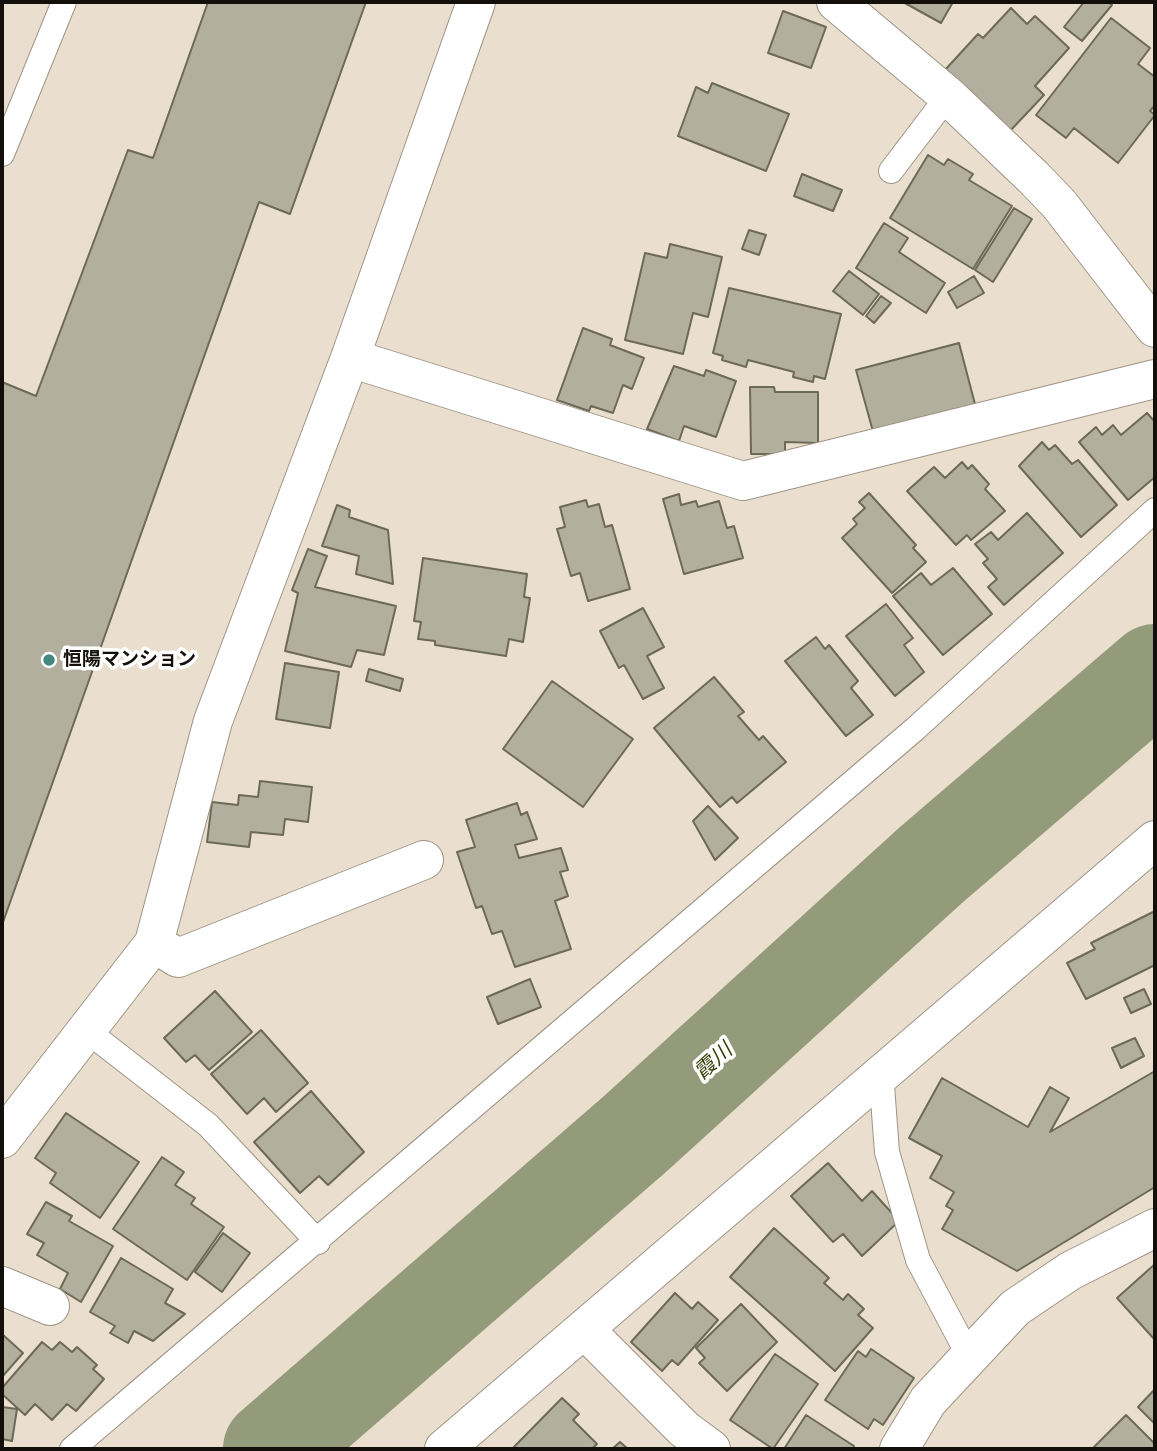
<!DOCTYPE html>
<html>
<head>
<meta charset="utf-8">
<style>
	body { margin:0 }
	#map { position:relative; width:1157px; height:1451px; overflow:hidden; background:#eadfcf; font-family:Signika,sans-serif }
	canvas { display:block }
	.frame { position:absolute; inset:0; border:4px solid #130f0a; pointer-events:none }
</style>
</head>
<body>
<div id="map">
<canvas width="1157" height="1451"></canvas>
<div class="frame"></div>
</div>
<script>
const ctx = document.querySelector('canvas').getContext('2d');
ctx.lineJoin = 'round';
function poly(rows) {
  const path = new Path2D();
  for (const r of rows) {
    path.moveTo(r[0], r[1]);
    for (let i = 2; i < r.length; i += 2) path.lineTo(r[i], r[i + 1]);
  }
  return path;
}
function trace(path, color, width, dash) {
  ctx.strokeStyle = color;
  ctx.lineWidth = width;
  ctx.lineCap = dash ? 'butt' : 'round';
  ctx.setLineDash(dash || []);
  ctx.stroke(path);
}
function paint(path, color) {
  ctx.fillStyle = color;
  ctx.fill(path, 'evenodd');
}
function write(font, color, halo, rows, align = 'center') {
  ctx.font = font + ' Signika,"Noto Sans JP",sans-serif';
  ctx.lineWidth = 7;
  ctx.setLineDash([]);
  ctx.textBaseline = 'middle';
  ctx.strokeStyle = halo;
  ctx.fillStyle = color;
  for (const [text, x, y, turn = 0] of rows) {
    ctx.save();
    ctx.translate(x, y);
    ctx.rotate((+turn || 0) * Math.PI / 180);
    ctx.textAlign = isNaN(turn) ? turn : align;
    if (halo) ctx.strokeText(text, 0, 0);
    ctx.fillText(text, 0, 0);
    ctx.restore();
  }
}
const river = poly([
	[272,1449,635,1134,931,865,1155,673]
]);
const building = poly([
	[208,2,366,2,290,214,259,202,2,925,2,382,36,396,128,150,153,158,208,2],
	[903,2,953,2,941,23,903,2],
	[1084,2,1108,2,1112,5,1082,41,1064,27,1084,2],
	[1011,8,1027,24,1035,16,1069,48,1035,86,1044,95,1009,132,944,71,978,34,983,38,1011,8],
	[783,11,826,27,811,68,768,53,783,11],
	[1111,18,1150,48,1138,64,1155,77,1155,105,1150,111,1155,115,1118,163,1074,128,1066,138,1036,115,1111,18],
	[712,83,789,114,766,171,678,136,696,87,708,93,712,83],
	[928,155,944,165,948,159,973,174,969,180,1012,206,973,269,890,218,928,155],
	[802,174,842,190,833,211,794,196,802,174],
	[1014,208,1032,219,993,282,975,270,1014,208],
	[884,223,908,238,899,252,945,283,926,313,856,268,884,223],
	[749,230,766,235,759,255,742,249,749,230],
	[670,244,722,257,708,317,693,313,683,354,625,340,645,253,667,258,670,244],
	[849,271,879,294,863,315,833,291,849,271],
	[974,276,984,293,957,308,948,292,974,276],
	[729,288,841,314,825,379,814,376,813,382,793,377,794,372,748,360,746,367,722,360,723,356,713,353,729,288],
	[881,296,891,303,874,323,866,316,881,296],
	[583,328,612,339,610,345,644,358,632,389,623,385,613,413,591,406,589,411,557,400,583,328],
	[959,343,976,408,874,435,856,370,959,343],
	[674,366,704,376,706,370,736,381,716,437,684,426,679,441,647,429,674,366],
	[750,387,774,387,775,392,818,392,818,443,785,442,785,454,751,454,750,387],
	[1147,413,1155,422,1155,477,1128,500,1079,442,1096,427,1102,435,1113,425,1121,435,1147,413],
	[1042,442,1049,450,1055,445,1072,464,1078,460,1117,505,1081,537,1019,466,1042,442],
	[962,462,968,469,972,465,989,484,985,489,1005,511,971,540,967,535,956,545,907,491,934,467,945,478,962,462],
	[869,493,916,545,913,548,926,562,892,593,842,538,857,524,853,519,865,508,859,502,869,493],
	[679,494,681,505,696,501,698,507,719,501,727,528,734,526,743,558,684,574,663,499,679,494],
	[586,500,588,507,599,504,605,527,612,525,630,589,588,601,580,573,571,576,557,529,565,527,560,507,586,500],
	[337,505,350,510,349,517,388,530,393,584,356,574,359,556,322,546,337,505],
	[1027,513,1063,553,1004,605,988,587,997,579,983,563,988,559,975,544,991,532,998,540,1027,513],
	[308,549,327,556,315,587,396,606,384,655,357,650,351,667,285,651,298,593,292,590,308,549],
	[423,558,527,574,524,597,530,598,523,642,509,639,506,656,435,645,435,641,418,639,421,622,414,621,423,558],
	[953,568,992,614,943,655,893,596,921,573,931,585,953,568],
	[886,604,913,638,904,645,924,672,895,696,846,636,886,604],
	[643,608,664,647,647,656,664,688,643,699,624,665,619,668,600,631,643,608],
	[816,637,825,649,829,645,858,681,851,688,873,715,846,736,785,661,816,637],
	[285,663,339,672,330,728,276,719,285,663],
	[369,669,403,679,400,691,366,681,369,669],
	[714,677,744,712,738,716,759,740,763,736,786,762,737,803,732,797,720,807,654,728,714,677],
	[552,681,633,739,583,807,503,749,552,681],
	[260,781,312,787,308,822,285,819,283,835,251,832,249,847,207,842,212,802,238,805,239,795,258,797,260,781],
	[517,803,521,815,527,812,537,839,515,845,519,858,561,848,568,870,560,872,568,896,555,901,571,949,515,967,502,931,492,934,482,906,476,908,457,852,475,847,466,820,517,803],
	[708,806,738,838,715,860,693,821,708,806],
	[1155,911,1155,965,1086,999,1067,963,1095,949,1091,943,1155,911],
	[530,979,541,1007,498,1024,487,997,530,979],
	[1144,989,1151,1004,1131,1013,1124,998,1144,989],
	[215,991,252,1032,209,1070,195,1055,186,1062,164,1038,215,991],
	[261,1030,308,1083,276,1112,264,1098,247,1114,211,1074,261,1030],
	[1135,1038,1144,1056,1121,1068,1112,1048,1135,1038],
	[1155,1071,1155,1187,1017,1271,942,1229,953,1210,946,1206,954,1192,930,1178,942,1156,909,1138,942,1078,1028,1127,1050,1087,1069,1098,1050,1132,1155,1071],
	[311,1091,364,1152,328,1185,319,1176,300,1193,254,1142,311,1091],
	[66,1113,139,1162,100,1218,50,1183,56,1173,35,1158,66,1113],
	[162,1157,184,1172,175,1185,195,1198,191,1204,224,1227,187,1280,113,1229,162,1157],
	[828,1163,862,1201,872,1191,899,1221,862,1256,843,1234,833,1242,791,1196,828,1163],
	[46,1202,72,1216,69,1221,113,1246,81,1302,60,1289,68,1273,37,1255,44,1243,27,1234,46,1202],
	[774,1228,829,1278,824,1283,843,1300,848,1294,864,1309,858,1315,873,1328,835,1371,730,1277,774,1228],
	[223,1233,250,1253,222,1292,195,1272,223,1233],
	[121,1258,173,1289,165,1303,185,1314,153,1341,134,1331,128,1343,110,1333,115,1326,90,1312,121,1258],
	[1155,1264,1155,1340,1117,1298,1155,1264],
	[675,1293,692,1309,698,1302,718,1320,678,1365,672,1360,662,1371,631,1342,675,1293],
	[741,1304,777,1342,727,1391,699,1363,705,1358,696,1348,741,1304],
	[2,1334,23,1353,2,1377,2,1334],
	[42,1342,52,1350,60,1342,72,1352,77,1347,97,1365,93,1369,104,1379,76,1411,67,1404,52,1420,35,1404,25,1415,2,1394,2,1388,42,1342],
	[871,1349,914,1378,883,1425,874,1419,868,1429,825,1400,858,1351,866,1357,871,1349],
	[775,1354,818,1384,773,1449,730,1420,775,1354],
	[1155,1389,1155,1424,1138,1407,1155,1389],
	[562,1398,579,1414,573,1420,597,1444,592,1449,512,1449,562,1398],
	[2,1407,17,1409,12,1441,2,1439,2,1407],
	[806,1415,854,1446,853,1449,784,1449,806,1415],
	[1126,1415,1155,1444,1155,1449,1092,1449,1126,1415],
	[620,1442,628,1449,612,1449,620,1442]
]);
const lane = poly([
	[2,154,64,2],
	[891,171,948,96],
	[86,1030,208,1125,318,1242],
	[881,1073,887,1152,918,1260,969,1356],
	[72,1449,915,729,1155,510]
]);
const street = poly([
	[836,2,948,96,1034,178,1059,204,1155,328],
	[350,358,743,481,1155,379],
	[154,943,178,958,424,860],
	[2,1139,154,943,213,721,350,358,476,2],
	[2,1286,50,1306],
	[584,1329,684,1429,711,1449],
	[444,1449,1155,840],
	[899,1449,928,1401,1015,1308,1070,1271,1155,1228]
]);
const markers = [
	[49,660,7,"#43887c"]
];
const poiNames = [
	["恒陽マンション",63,660]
];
const waterNames = [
	["霞川",714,1062,-42]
];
trace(river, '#939b7a', 98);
paint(building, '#b3af9e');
trace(building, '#6c6959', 2);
trace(lane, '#9e9485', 26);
trace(street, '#9e9485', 40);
trace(lane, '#fff', 24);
trace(street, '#fff', 38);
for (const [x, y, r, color] of markers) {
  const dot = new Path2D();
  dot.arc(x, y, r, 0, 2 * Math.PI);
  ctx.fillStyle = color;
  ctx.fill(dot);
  trace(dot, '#fff', 2.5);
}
write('bold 19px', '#130f0a', '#fff', poiNames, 'left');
write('italic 21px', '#343d03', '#fff', waterNames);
</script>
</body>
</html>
